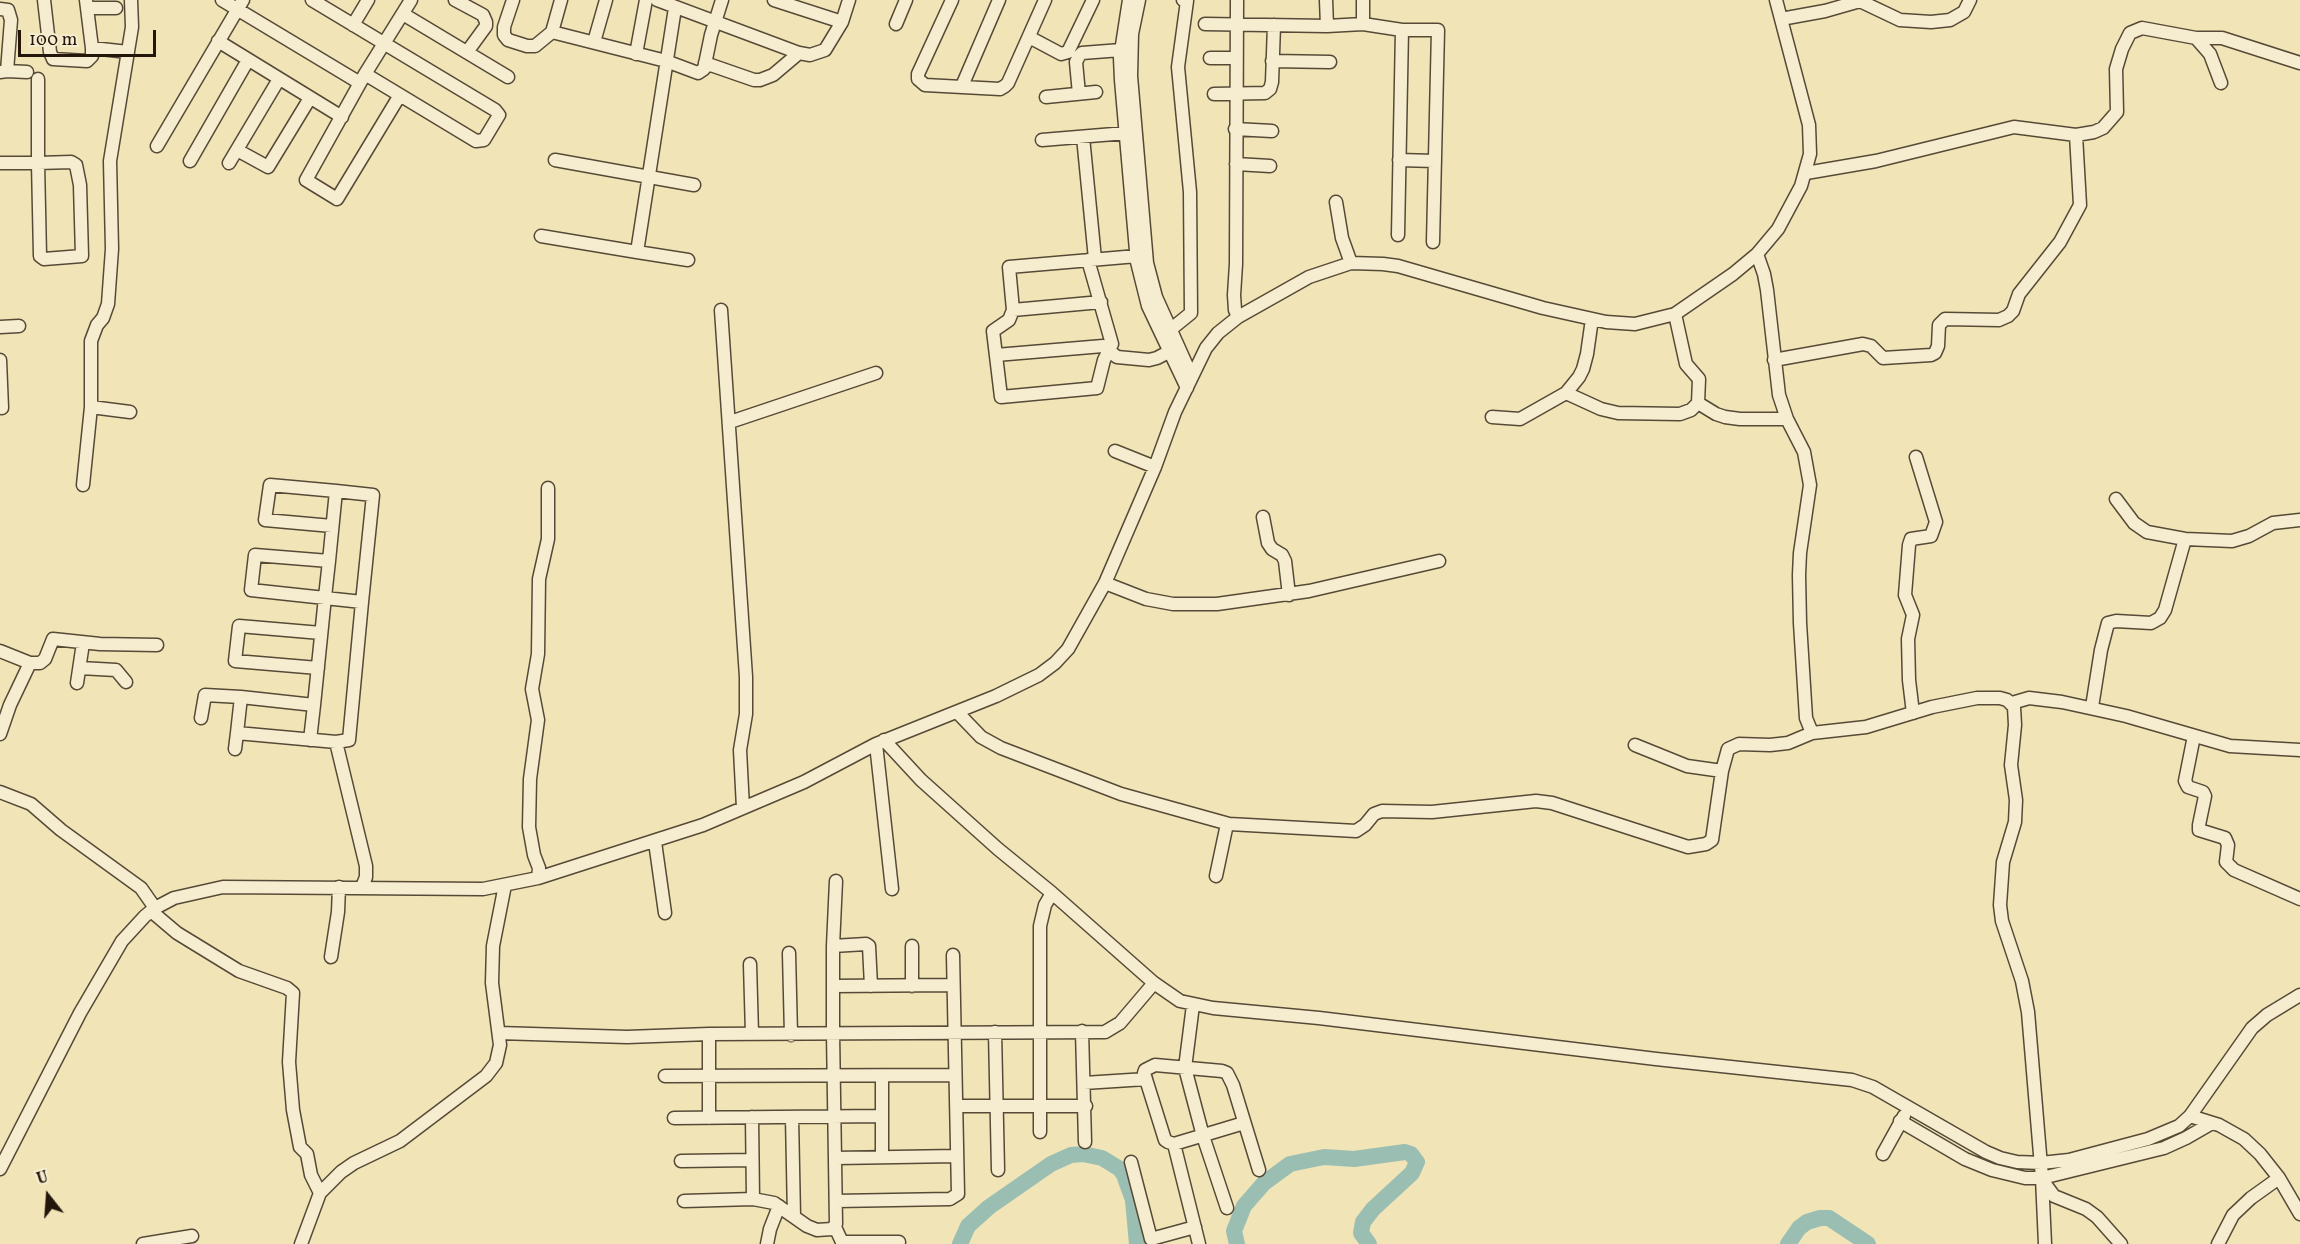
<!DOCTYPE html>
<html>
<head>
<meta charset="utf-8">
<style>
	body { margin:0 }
	#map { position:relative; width:2300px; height:1244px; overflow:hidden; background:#f1e4b7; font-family:Vollkorn,serif }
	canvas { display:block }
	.north { position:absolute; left:18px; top:1166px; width:60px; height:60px; -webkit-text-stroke:4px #f6edd0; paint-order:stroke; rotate:343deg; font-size:16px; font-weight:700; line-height:24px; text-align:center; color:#23170c }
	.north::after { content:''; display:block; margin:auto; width:21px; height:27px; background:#23170c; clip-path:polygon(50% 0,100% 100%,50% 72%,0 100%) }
	.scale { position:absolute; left:18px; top:30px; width:138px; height:27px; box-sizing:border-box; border:3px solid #23170c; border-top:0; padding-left:8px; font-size:18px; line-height:21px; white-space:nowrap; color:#23170c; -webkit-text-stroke:4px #f6edd0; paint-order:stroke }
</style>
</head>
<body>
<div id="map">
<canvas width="2300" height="1244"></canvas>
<div class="north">U</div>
<div class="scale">100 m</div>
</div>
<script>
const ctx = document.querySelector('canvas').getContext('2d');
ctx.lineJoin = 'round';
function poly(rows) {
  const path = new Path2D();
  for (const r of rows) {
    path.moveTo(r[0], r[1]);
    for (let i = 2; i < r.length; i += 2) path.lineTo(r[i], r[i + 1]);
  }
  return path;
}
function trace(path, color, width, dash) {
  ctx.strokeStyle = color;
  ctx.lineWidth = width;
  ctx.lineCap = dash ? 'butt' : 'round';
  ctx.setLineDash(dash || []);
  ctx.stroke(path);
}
const river = poly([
	[960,1244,968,1226,989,1207,1051,1164,1071,1155,1083,1154,1102,1158,1120,1169,1124,1175,1133,1200,1137,1244],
	[1237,1244,1234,1231,1244,1206,1264,1183,1290,1164,1324,1157,1354,1159,1405,1152,1411,1154,1417,1162,1412,1173,1373,1209,1363,1222,1361,1233,1369,1244],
	[1788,1244,1799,1228,1807,1222,1820,1218,1829,1218,1868,1244]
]);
const minor = poly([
	[44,0,50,52,53,59,87,61,92,56,92,48,86,0],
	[222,0,360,83],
	[312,0,495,110,499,115,484,140,476,141,365,74],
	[455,0,483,15,486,22,486,26,467,52],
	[513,0,504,27,504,35,508,40,527,46,535,46,552,32,666,61,698,73,704,69,711,35,722,0],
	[657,0,799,53,810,55,825,50,842,22,849,0],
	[774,0,842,22],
	[952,0,918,74,918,79,925,85,1000,89,1005,86,1008,83,1045,0],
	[1129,0,1120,58,1121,80,1137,262,1148,306,1187,388],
	[1139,0,1132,34,1131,76,1147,263,1156,297,1192,377],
	[1237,0,1236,264,1234,295,1235,310,1238,317],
	[1326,0,1327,26],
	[87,8,116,8],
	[0,9,8,10,11,20,7,71,0,72],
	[403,14,508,77],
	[1781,19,1825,11,1860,1,1900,20,1931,22,1950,20,1964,12,1970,0],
	[896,24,906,0],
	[1205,24,1327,26,1363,24,1363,0],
	[1363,24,1402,30,1438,30,1433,242],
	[353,25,368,0],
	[552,32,561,0],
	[1029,37,1061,54,1068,52,1093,0],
	[2196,38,2210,54,2221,83],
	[218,41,342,117],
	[594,42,606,0],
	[92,48,128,52],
	[636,54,646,0],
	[1210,58,1236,58],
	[1272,61,1330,62],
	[705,63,754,80,760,80,773,75,799,53],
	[7,71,27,72],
	[962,86,999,0],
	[1079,94,1076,62,1079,56,1082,53,1121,50],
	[1214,94,1265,93,1270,89,1272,82,1274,25],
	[400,95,337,199,306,180,365,74,411,0],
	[1046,97,1096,92],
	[1235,129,1272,131],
	[1083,137,1095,259],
	[1042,140,1126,133],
	[157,146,243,0],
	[237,150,268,167,310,98],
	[555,160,694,185],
	[1399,160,1435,161],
	[190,161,248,60],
	[0,163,38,163,71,162,76,165,80,185,82,256,44,259,40,256,38,163,38,79],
	[229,163,279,79],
	[1236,164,1270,166],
	[1806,173,1876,161,2014,127,2076,135,2094,132,2103,128,2117,112,2116,69,2122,49,2130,33,2142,28,2196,38,2222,38,2300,63],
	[1336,202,1342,238,1351,263],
	[1398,235,1402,30],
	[541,236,637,252,675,8],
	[637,252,688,260],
	[1757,254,1764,274,1767,290,1779,395,1787,419,1804,452,1810,485,1800,553,1799,575,1800,623,1806,718,1812,733,1866,727,1932,707,1977,698,2000,698,2007,700,2014,707,2015,725,2011,765,2016,800,2015,822,2003,862,2000,905,2002,921,2022,981,2028,1012,2042,1178,2045,1244],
	[1088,260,1112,344,1104,360,1097,388,1001,397,993,331,1009,320,1013,310,1009,267,1137,256],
	[721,310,746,677,746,714,740,750,743,808],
	[1013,310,1101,302],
	[1675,314,1686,364,1699,379,1698,403,1716,414,1725,417,1740,419,1787,419],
	[0,327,19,326],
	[1170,330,1191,313,1190,192,1178,67,1187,1,1183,0],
	[996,355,1103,346,1117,357,1149,360,1157,358,1176,348],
	[0,360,2,408],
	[1774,360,1863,344,1871,346,1883,358,1931,355,1935,353,1938,346,1939,325,1945,319,1999,320,2008,316,2013,311,2019,294,2060,242,2080,205,2076,135],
	[1566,393,1601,409,1618,413,1680,414,1691,410,1698,403],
	[91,407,130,412],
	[1492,417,1520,419,1566,393,1579,377,1583,369,1587,354,1592,319],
	[730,422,876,373],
	[1115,451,1155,467],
	[83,485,91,407,91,341,97,325,103,318,108,304,112,249,110,161,132,27,131,0],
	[2116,499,2134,523,2147,532,2185,539,2232,541,2249,536,2273,523,2300,520],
	[1263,517,1268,543,1272,549,1282,555,1285,561,1289,595],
	[329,561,255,555,251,590,362,602,373,495,336,491],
	[1105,583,1146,599,1173,604,1217,604,1309,591,1439,561],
	[0,651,30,663,40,663,45,659,53,639,100,644,157,645],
	[80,668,116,670,126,682],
	[318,668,235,661,239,626,321,633],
	[77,683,83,643],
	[241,697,314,705,310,740],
	[2012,703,2029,698,2062,702,2126,716,2230,746,2300,750],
	[314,705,325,597,329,561,336,491,270,485,265,520,332,526],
	[2092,707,2101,650,2108,623,2116,621,2151,623,2160,618,2165,610,2185,539],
	[957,712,981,737,1001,748,1121,794,1229,824,1356,831,1365,825,1374,814,1382,811,1432,812,1536,801,1552,803,1688,847,1706,844,1712,840,1722,771,1728,749,1739,744,1770,745,1788,743,1812,733],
	[1913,713,1909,680,1908,639,1913,615,1905,595,1909,545,1911,539,1931,536,1936,522,1916,457],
	[201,718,205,695,241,697,237,733,336,742,349,740,362,602],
	[0,734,10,705,30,663],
	[2194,736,2185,781,2188,787,2203,792,2205,796,2199,825,2199,830,2225,838,2228,845,2226,862,2234,870,2300,899],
	[884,740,921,780,998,849,1052,893,1154,983,1180,1001,1213,1008,1319,1018,1656,1059,1852,1080,1873,1087,1986,1152,2000,1158,2017,1162,2041,1163,2069,1160,2148,1139,2179,1126,2190,1116,2252,1028,2267,1015,2300,995],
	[336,742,366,866,366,877,362,887],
	[876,744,892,889],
	[1635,745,1687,766,1722,771],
	[235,749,237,733],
	[0,792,31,804,61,830,141,888,155,908],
	[655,842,665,913],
	[1216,876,1227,824],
	[538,878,539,868,534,855,529,827,530,779,538,720,532,689,538,654,539,579,548,539,548,488],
	[151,911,177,933,239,971,287,988,293,993,289,1062,293,1110,300,1147,307,1154,311,1175,320,1193],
	[833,946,866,944,869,946,871,986],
	[912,946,912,986],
	[789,953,791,1035],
	[331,957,338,912,339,887],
	[750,964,752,1034],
	[833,986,953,985],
	[1193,1005,1185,1068,1203,1136,1227,1208],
	[1082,1031,1085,1142],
	[995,1032,998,1170],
	[499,1033,627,1037,709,1034,1105,1032,1120,1023,1154,983],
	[665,1076,955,1075],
	[882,1076,882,1157],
	[1084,1083,1146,1079],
	[956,1106,1086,1106],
	[2190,1116,2219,1125,2244,1139,2260,1154,2279,1178,2300,1214],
	[752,1117,753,1199],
	[792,1117,794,1217],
	[674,1118,882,1116],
	[709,1118,709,1034],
	[1900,1121,1965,1159,1992,1170,2025,1178,2042,1178,2164,1148,2186,1138,2212,1123],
	[1244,1123,1174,1144,1168,1142,1165,1140,1155,1108,1144,1073,1145,1070,1155,1065,1222,1071,1227,1073,1233,1085,1259,1170],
	[1040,1132,1040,926,1045,905,1052,893],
	[1174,1144,1199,1244],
	[1883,1154,1904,1116],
	[836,1158,956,1156],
	[681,1161,752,1160],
	[1131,1162,1151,1239,1195,1227],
	[0,1169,80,1013,122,941,145,916,155,908,174,898,223,887,483,889,538,878,703,825,804,782,876,744,996,696,1039,675,1055,663,1068,649,1105,583,1155,467,1175,412,1206,348,1218,333,1238,317,1309,277,1351,263,1383,264,1398,266,1543,308,1606,322,1635,324,1675,314,1733,274,1757,254,1778,229,1801,186,1810,154,1809,125,1776,0],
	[2043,1181,2054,1196,2086,1209,2097,1217,2121,1244],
	[684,1201,753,1199,774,1203,807,1226,817,1230,832,1229,836,1224,833,1033,833,946,836,881],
	[836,1201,950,1199,958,1194,953,955],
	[835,1227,842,1242,899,1242],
	[143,1244,192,1236],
	[301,1244,320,1193,341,1172,354,1163,400,1141,486,1076,496,1063,500,1045,492,983,493,946,505,885],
	[767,1244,770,1229,779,1206],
	[2218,1244,2233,1215,2251,1198,2279,1178]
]);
trace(river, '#9bbeb3', 16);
trace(minor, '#564a37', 15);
trace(minor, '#f6edd0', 12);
</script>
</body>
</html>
